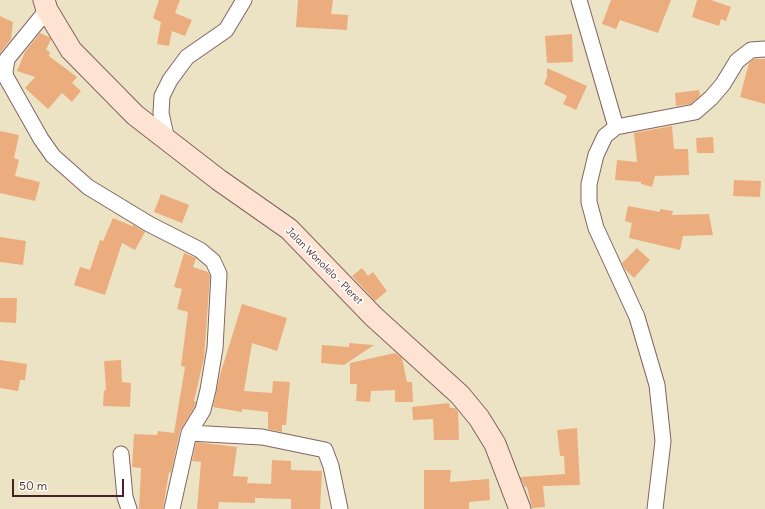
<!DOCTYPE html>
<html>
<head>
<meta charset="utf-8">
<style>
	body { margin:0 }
	#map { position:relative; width:765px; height:509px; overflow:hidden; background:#ece3c4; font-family:Delius,sans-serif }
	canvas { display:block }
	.scale { position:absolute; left:12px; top:479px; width:112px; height:18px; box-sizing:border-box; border:2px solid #4a1f2b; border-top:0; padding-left:5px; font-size:12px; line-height:14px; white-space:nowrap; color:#4a1f2b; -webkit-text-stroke:3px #fdfcf7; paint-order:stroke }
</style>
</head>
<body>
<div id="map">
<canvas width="765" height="509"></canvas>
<div class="scale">50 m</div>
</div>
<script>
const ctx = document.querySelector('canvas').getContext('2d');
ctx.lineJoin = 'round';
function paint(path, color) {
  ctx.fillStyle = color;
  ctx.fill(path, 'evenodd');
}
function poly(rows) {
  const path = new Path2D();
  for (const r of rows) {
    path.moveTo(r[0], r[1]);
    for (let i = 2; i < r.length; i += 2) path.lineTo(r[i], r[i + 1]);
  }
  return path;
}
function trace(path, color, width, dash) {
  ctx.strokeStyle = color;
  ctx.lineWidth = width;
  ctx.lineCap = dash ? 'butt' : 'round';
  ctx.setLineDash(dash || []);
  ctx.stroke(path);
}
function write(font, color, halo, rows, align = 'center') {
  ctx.font = font + ' Delius,sans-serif';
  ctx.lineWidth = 3.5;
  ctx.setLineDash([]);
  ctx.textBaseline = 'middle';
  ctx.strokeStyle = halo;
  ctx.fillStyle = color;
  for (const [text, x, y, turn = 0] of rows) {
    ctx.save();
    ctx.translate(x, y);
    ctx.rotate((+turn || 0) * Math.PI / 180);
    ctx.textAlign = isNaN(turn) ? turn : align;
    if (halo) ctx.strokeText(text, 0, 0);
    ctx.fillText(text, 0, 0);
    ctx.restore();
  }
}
const building = poly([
	[159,0,180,0,175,13,192,20,185,36,172,31,169,46,157,44,161,22,153,18],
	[298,0,333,0,331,14,348,15,347,30,296,27],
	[611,0,671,0,658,33,620,20,616,29,602,24],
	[697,0,711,0,731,7,726,21,721,19,719,26,692,17],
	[0,16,13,22,11,39,0,53],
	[40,33,49,37,51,39,46,50,50,52,49,56,77,77,72,83,81,91,72,102,62,93,48,109,25,88,35,77,17,71,25,52],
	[572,34,573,62,547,63,545,36],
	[754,59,765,59,765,104,740,97,749,63],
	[547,68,587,86,576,110,563,104,567,96,544,84,547,77],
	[699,90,700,96,691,104,676,106,675,93],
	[672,126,674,149,688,149,689,175,655,176,652,187,641,184,641,182,615,180,617,160,637,162,634,133],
	[0,131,19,135,14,158,19,160,15,176,40,182,35,201,0,193],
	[713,137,714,153,697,153,696,138],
	[734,180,761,181,760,197,733,196],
	[161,194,189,205,182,223,154,212],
	[628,206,660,212,660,209,673,211,672,215,709,214,713,235,683,236,680,250,629,238,632,223,625,221],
	[113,218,132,226,133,225,145,232,135,250,122,243,105,295,74,285,80,267,90,270,100,240,103,241],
	[0,237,26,241,23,265,0,262],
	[637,248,650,260,634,278,625,269,622,263],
	[184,253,196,258,193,267,208,272,210,276,204,358,194,401,196,402,195,406,180,431,171,473,169,472,163,509,139,509,141,468,132,467,134,434,157,435,158,431,174,433,185,367,181,366,188,312,177,309,182,289,174,287],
	[362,268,368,276,373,272,387,291,375,301,352,276],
	[0,298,17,298,16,323,0,322],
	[242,304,287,318,277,351,252,343,244,391,272,393,273,381,290,382,286,425,282,425,282,432,268,429,268,412,242,409,242,412,213,407,220,375],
	[349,343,374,345,344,365,321,363,322,345,349,347],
	[395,353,402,358,407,382,412,382,413,402,395,402,395,390,371,391,370,402,356,401,357,384,350,384,350,363],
	[0,360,27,364,25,380,20,380,18,391,0,388],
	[121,360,122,382,131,383,130,407,103,406,104,390,106,391,104,361],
	[449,403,450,408,455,408,458,412,459,440,434,440,433,419,413,420,412,407],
	[577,428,580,485,543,486,545,507,532,508,527,487,525,487,520,477,565,474,564,456,560,456,557,430],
	[196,442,237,447,233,476,248,477,247,483,271,484,272,460,291,461,291,470,322,471,320,509,291,509,291,499,255,498,255,503,219,502,218,509,197,509,201,462,192,461],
	[424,470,451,470,450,482,489,479,490,500,469,502,469,509,424,509]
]);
const street = poly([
	[579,0,616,127],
	[47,10,7,59,5,72,6,77,41,139,53,156,88,187,149,224,200,250,213,261,219,274,215,348,208,390,203,410,189,433,172,509],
	[167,140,161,113,162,96,170,80,187,57,226,30,244,0],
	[189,433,262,437,325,450,331,466,340,509],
	[121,454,125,497,129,509],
	[655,509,663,441,657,385,637,317,596,228,589,202,589,184,596,155,605,136,616,127,695,112,711,98,723,84,737,61,751,50,765,49]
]);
const secondary = poly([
	[44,0,47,10,71,50,135,115,219,180,289,229,373,316,460,395,479,418,495,444,520,509]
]);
const streetNames = [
	["Jalan Wonolelo - Pleret",324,266,45]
];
paint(building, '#ecad7e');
trace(street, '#836461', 17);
trace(secondary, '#836461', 23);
trace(street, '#fff', 15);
trace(secondary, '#fee3d2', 21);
write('10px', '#4a1f2b', '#fdfcf7', streetNames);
</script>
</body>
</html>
